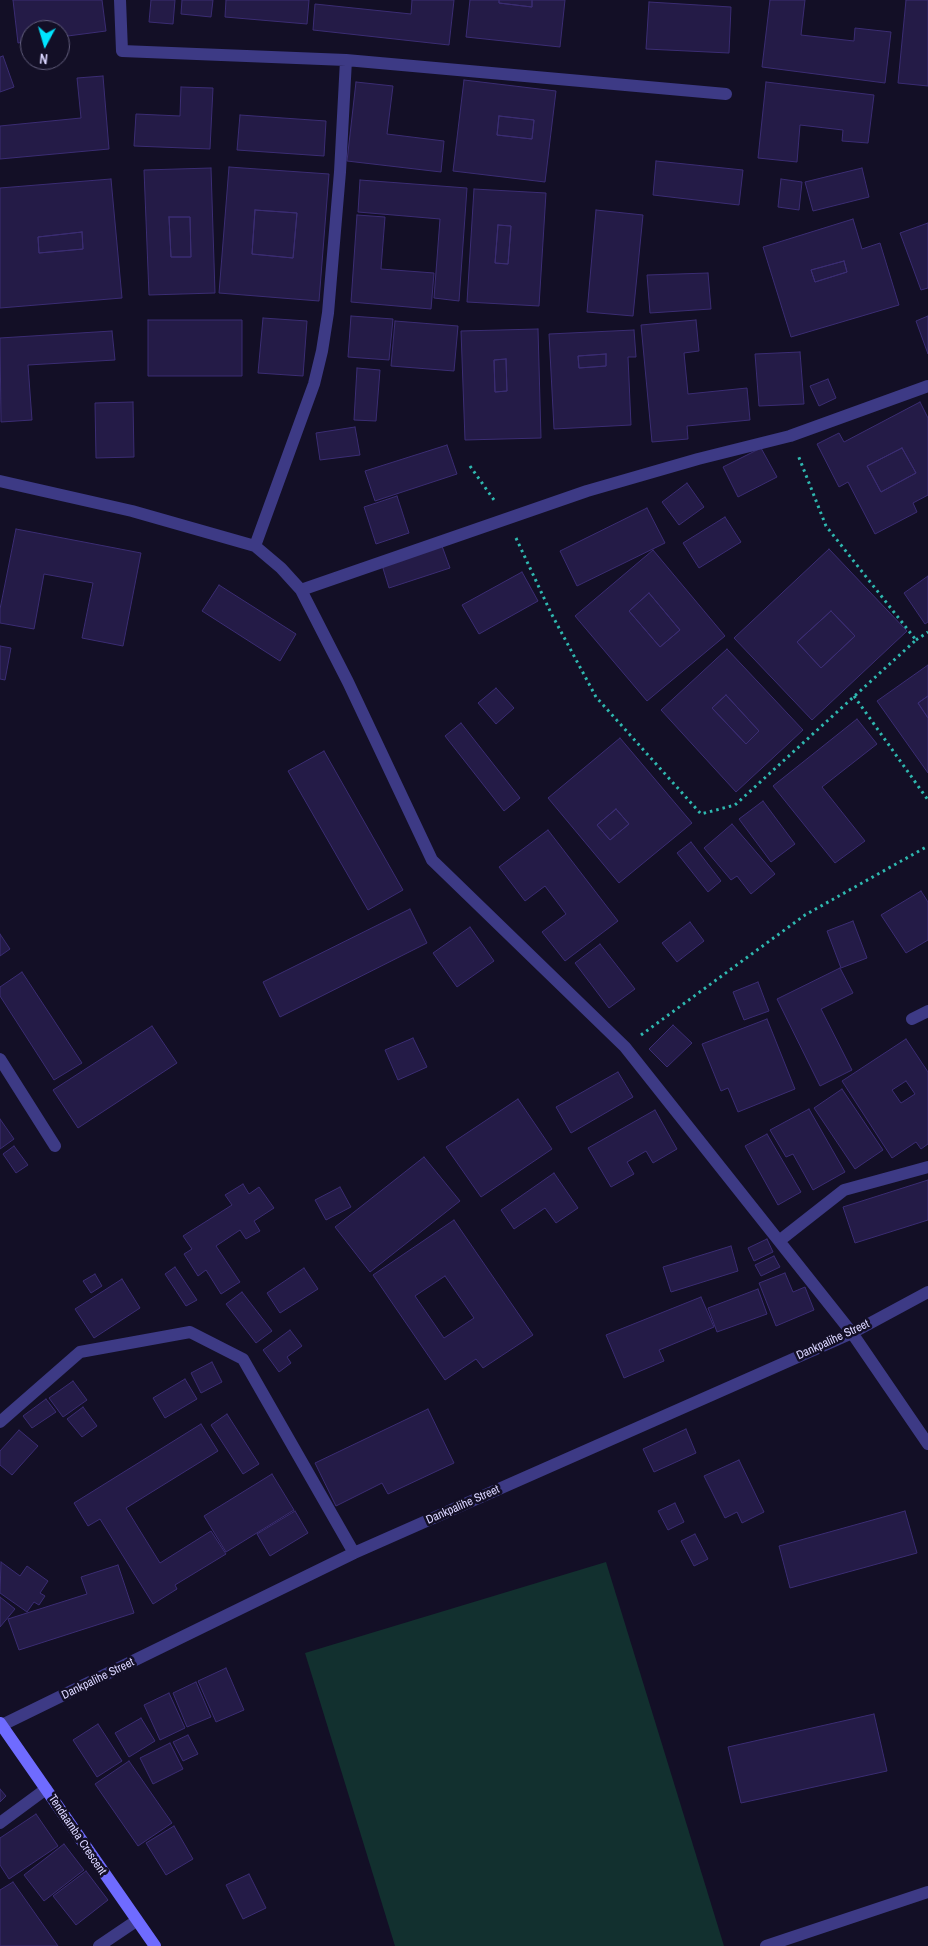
<!DOCTYPE html>
<html>
<head>
<meta charset="utf-8">
<style>
	body { margin:0 }
	#map { position:relative; width:928px; height:1946px; overflow:hidden; background:#130f26; font-family:"Archivo Narrow",sans-serif }
	canvas { display:block }
	.north { position:absolute; left:20px; top:20px; width:50px; height:50px; box-sizing:border-box; background:#130f26; border:1px solid #625e7d; border-radius:50%; rotate:186deg; font-size:14px; font-weight:700; line-height:20px; text-align:center; color:#d9d4ff }
	.north::after { content:''; display:block; margin:auto; width:18px; height:22px; background:#00e5ff; clip-path:polygon(50% 0,100% 100%,50% 72%,0 100%) }
</style>
</head>
<body>
<div id="map">
<canvas width="928" height="1946"></canvas>
<div class="north">N</div>
</div>
<script>
const ctx = document.querySelector('canvas').getContext('2d');
ctx.lineJoin = 'round';
function paint(path, color) {
  ctx.fillStyle = color;
  ctx.fill(path, 'evenodd');
}
function poly(rows) {
  const path = new Path2D();
  for (const r of rows) {
    path.moveTo(r[0], r[1]);
    for (let i = 2; i < r.length; i += 2) path.lineTo(r[i], r[i + 1]);
  }
  return path;
}
function trace(path, color, width, dash) {
  ctx.strokeStyle = color;
  ctx.lineWidth = width;
  ctx.lineCap = dash ? 'butt' : 'round';
  ctx.setLineDash(dash || []);
  ctx.stroke(path);
}
function write(font, color, halo, rows, align = 'center') {
  ctx.font = font + ' "Archivo Narrow",sans-serif';
  ctx.lineWidth = 5;
  ctx.setLineDash([]);
  ctx.textBaseline = 'middle';
  ctx.strokeStyle = halo;
  ctx.fillStyle = color;
  for (const [text, x, y, turn = 0] of rows) {
    ctx.save();
    ctx.translate(x, y);
    ctx.rotate((+turn || 0) * Math.PI / 180);
    ctx.textAlign = isNaN(turn) ? turn : align;
    if (halo) ctx.strokeText(text, 0, 0);
    ctx.fillText(text, 0, 0);
    ctx.restore();
  }
}
const green = poly([
	[606,1562,724,1946,395,1946,305,1653]
]);
const building = poly([
	[13,0,102,0,106,31,60,37,60,30,30,30,30,41,18,43,13,0],
	[151,0,175,0,173,24,149,22,151,0],
	[182,0,213,0,211,17,181,14,182,0],
	[226,0,309,0,307,24,225,17,226,0],
	[412,0,454,0,449,45,313,30,315,4,411,14,412,0],
	[470,0,499,0,499,3,532,7,532,0,565,0,560,47,466,37,470,0],
	[499,0,532,0,532,7,499,3,499,0],
	[770,0,805,0,801,35,854,41,855,28,891,32,885,83,762,67,770,0],
	[906,0,928,0,928,86,898,83,906,0],
	[649,2,731,7,729,53,646,49,649,2],
	[3,56,14,87,0,92,0,57,3,56],
	[103,76,109,149,0,159,0,126,81,118,77,78,103,76],
	[464,80,556,91,545,182,453,171,464,80],
	[499,116,534,120,532,139,497,135,499,116],
	[356,82,393,86,387,134,444,141,441,172,347,161,356,82],
	[766,82,874,95,868,143,842,141,843,130,800,125,797,162,758,158,766,82],
	[181,87,213,88,210,149,134,146,136,114,180,116,181,87],
	[240,115,326,121,324,156,237,150,240,115],
	[499,116,534,120,532,139,497,135,499,116],
	[656,161,743,170,739,205,653,195,656,161],
	[229,167,329,174,319,301,219,293,229,167],
	[255,210,297,213,293,258,252,254,255,210],
	[211,168,215,293,149,295,144,170,211,168],
	[169,217,190,217,191,257,171,257,169,217],
	[862,168,869,197,813,211,805,182,862,168],
	[111,179,122,298,0,308,0,188,111,179],
	[82,232,83,249,39,253,38,237,82,232],
	[781,179,802,182,799,210,778,207,781,179],
	[360,180,467,188,459,301,434,298,440,219,358,212,360,180],
	[474,189,546,193,539,306,467,302,474,189],
	[498,225,511,226,508,264,495,263,498,225],
	[255,210,297,213,293,258,252,254,255,210],
	[596,210,643,215,633,316,587,312,596,210],
	[357,215,385,217,381,269,434,273,431,309,351,302,357,215],
	[169,217,190,217,191,257,171,257,169,217],
	[853,219,862,249,880,243,899,305,791,337,763,247,853,219],
	[844,261,847,272,815,282,811,270,844,261],
	[928,223,928,288,921,290,900,233,928,223],
	[498,225,511,226,508,264,495,263,498,225],
	[82,232,83,249,39,253,38,237,82,232],
	[844,261,847,272,815,282,811,270,844,261],
	[708,273,711,309,650,313,647,275,708,273],
	[351,316,393,319,389,360,348,357,351,316],
	[928,316,928,354,916,321,928,316],
	[263,318,307,321,303,376,258,373,263,318],
	[148,320,242,320,242,376,148,376,148,320],
	[696,320,699,351,684,353,688,394,747,388,750,420,687,426,688,439,652,442,641,325,696,320],
	[395,321,458,326,454,371,391,366,395,321],
	[538,329,541,438,465,440,461,331,538,329],
	[506,359,507,391,495,392,494,360,506,359],
	[634,330,636,357,628,357,631,425,554,429,549,334,634,330],
	[606,354,606,366,579,368,578,356,606,354],
	[112,331,115,360,28,365,32,420,1,422,0,338,112,331],
	[800,352,804,404,759,406,755,354,800,352],
	[606,354,606,366,579,368,578,356,606,354],
	[506,359,507,391,495,392,494,360,506,359],
	[357,368,380,370,376,421,354,420,357,368],
	[828,379,836,398,819,406,810,386,828,379],
	[133,402,134,457,96,458,95,403,133,402],
	[920,402,928,418,928,495,913,503,917,512,875,534,848,482,839,487,817,444,839,433,844,442,920,402],
	[902,448,916,473,881,492,867,466,902,448],
	[355,427,360,455,320,460,316,433,355,427],
	[447,445,457,474,375,501,365,471,447,445],
	[761,448,777,477,738,497,723,467,761,448],
	[902,448,916,473,881,492,867,466,902,448],
	[687,483,704,507,679,525,662,502,687,483],
	[397,496,409,533,376,544,364,507,397,496],
	[647,508,665,543,577,586,560,551,647,508],
	[725,517,741,542,699,568,683,543,725,517],
	[16,529,141,553,123,646,82,638,93,583,44,574,34,629,0,623,0,609,16,529],
	[442,546,450,568,389,588,382,565,442,546],
	[829,549,907,631,812,720,734,638,829,549],
	[831,611,855,636,821,668,797,642,831,611],
	[653,550,725,636,647,701,575,616,653,550],
	[649,593,680,630,660,647,629,611,649,593],
	[522,572,538,601,479,634,462,605,522,572],
	[928,576,928,622,925,624,904,593,928,576],
	[219,585,296,634,280,661,202,611,219,585],
	[649,593,680,630,660,647,629,611,649,593],
	[831,611,855,636,821,668,797,642,831,611],
	[0,646,11,648,5,680,0,679,0,646],
	[727,649,803,730,736,792,661,710,727,649],
	[726,695,759,731,746,744,712,708,726,695],
	[928,665,928,696,918,703,928,718,928,773,877,701,928,665],
	[496,688,514,708,496,724,478,703,496,688],
	[726,695,759,731,746,744,712,708,726,695],
	[928,696,928,718,918,703,928,696],
	[857,719,877,744,822,787,865,841,835,863,773,786,857,719],
	[461,723,520,798,504,811,445,736,461,723],
	[620,738,692,823,619,883,548,798,620,738],
	[616,809,629,824,610,840,597,825,616,809],
	[324,751,403,890,368,910,288,771,324,751],
	[763,801,795,844,771,862,739,819,763,801],
	[616,809,629,824,610,840,597,825,616,809],
	[732,824,775,874,751,894,737,876,731,880,704,848,732,824],
	[548,830,618,921,565,961,542,932,566,914,545,886,525,901,499,867,548,830],
	[691,842,721,881,708,892,677,853,691,842],
	[921,891,928,902,928,940,906,953,881,915,921,891],
	[410,909,427,943,280,1017,263,982,410,909],
	[853,921,867,958,841,968,827,931,853,921],
	[690,922,704,941,677,962,662,943,690,922],
	[470,927,494,961,457,987,433,953,470,927],
	[0,934,10,949,0,956,0,934],
	[600,944,635,989,609,1008,575,963,600,944],
	[840,968,853,993,821,1009,852,1070,820,1086,777,999,840,968],
	[22,972,82,1063,54,1080,0,996,0,987,22,972],
	[758,982,769,1011,744,1020,733,992,758,982],
	[767,1019,795,1089,738,1112,728,1088,721,1091,702,1044,767,1019],
	[673,1025,692,1043,667,1067,649,1049,673,1025],
	[152,1026,177,1063,78,1128,53,1090,152,1026],
	[413,1038,427,1067,398,1080,385,1050,413,1038],
	[906,1039,928,1072,928,1144,921,1149,916,1142,892,1158,842,1081,906,1039],
	[906,1081,915,1094,901,1103,892,1090,906,1081],
	[618,1072,633,1097,571,1133,556,1107,618,1072],
	[842,1089,883,1150,855,1169,814,1108,842,1089],
	[518,1099,552,1149,481,1197,446,1147,518,1099],
	[809,1109,845,1172,813,1190,793,1154,786,1157,770,1130,809,1109],
	[655,1110,677,1149,653,1163,646,1151,627,1162,634,1174,611,1187,588,1148,655,1110],
	[0,1119,14,1139,0,1149,0,1119],
	[767,1134,801,1192,778,1205,745,1146,767,1134],
	[14,1146,28,1165,16,1173,3,1154,14,1146],
	[424,1157,460,1201,370,1272,335,1227,424,1157],
	[554,1173,578,1208,556,1223,545,1208,514,1229,501,1210,554,1173],
	[928,1180,928,1220,855,1243,843,1207,928,1180],
	[243,1184,249,1194,259,1187,274,1208,254,1221,260,1231,246,1239,240,1230,216,1246,240,1282,221,1294,206,1270,198,1276,184,1254,192,1249,183,1236,232,1205,225,1195,243,1184],
	[340,1187,351,1207,326,1220,315,1200,340,1187],
	[454,1220,533,1335,483,1368,476,1359,445,1380,373,1275,454,1220],
	[445,1276,474,1318,444,1338,415,1296,445,1276],
	[767,1239,773,1252,754,1261,748,1248,767,1239],
	[731,1246,738,1271,671,1292,663,1267,731,1246],
	[774,1256,780,1267,761,1276,755,1265,774,1256],
	[175,1267,197,1300,186,1306,165,1274,175,1267],
	[304,1268,318,1289,280,1313,267,1293,304,1268],
	[785,1273,793,1292,805,1287,814,1310,776,1326,759,1283,785,1273],
	[95,1274,102,1286,91,1293,83,1281,95,1274],
	[122,1279,140,1308,94,1338,75,1309,122,1279],
	[758,1289,767,1314,717,1332,708,1308,758,1289],
	[242,1292,272,1331,256,1343,226,1304,242,1292],
	[701,1297,714,1327,659,1350,664,1361,624,1378,606,1335,701,1297],
	[290,1330,302,1346,287,1357,291,1363,279,1372,263,1350,290,1330],
	[212,1362,222,1382,201,1393,191,1373,212,1362],
	[185,1379,197,1399,165,1418,153,1398,185,1379],
	[73,1381,87,1400,63,1417,49,1398,73,1381],
	[46,1399,56,1412,32,1428,23,1416,46,1399],
	[83,1407,97,1426,82,1437,67,1419,83,1407],
	[428,1409,454,1463,388,1494,382,1483,336,1506,315,1463,428,1409],
	[227,1414,259,1464,243,1474,211,1425,227,1414],
	[201,1424,218,1451,126,1508,160,1563,211,1531,226,1554,175,1585,177,1589,153,1604,100,1519,88,1526,74,1503,201,1424],
	[686,1429,696,1453,654,1472,643,1449,686,1429],
	[19,1430,38,1446,12,1475,0,1465,0,1451,19,1430],
	[739,1460,764,1512,742,1523,737,1512,725,1518,704,1476,739,1460],
	[272,1474,294,1510,226,1552,204,1516,272,1474],
	[675,1503,684,1522,668,1530,658,1511,675,1503],
	[295,1511,308,1533,270,1556,257,1534,295,1511],
	[905,1511,917,1553,790,1588,779,1546,905,1511],
	[695,1534,708,1559,694,1566,681,1541,695,1534],
	[1,1562,20,1576,27,1566,48,1581,40,1593,45,1596,39,1605,34,1602,27,1612,0,1593,1,1562],
	[118,1565,134,1613,19,1650,8,1619,87,1594,81,1577,118,1565],
	[0,1597,15,1609,0,1627,0,1597],
	[226,1668,244,1710,216,1722,198,1681,226,1668],
	[196,1682,211,1717,187,1727,173,1693,196,1682],
	[169,1693,185,1728,160,1740,144,1705,169,1693],
	[874,1714,887,1771,741,1803,728,1747,874,1714],
	[141,1718,155,1741,129,1757,115,1733,141,1718],
	[98,1724,122,1761,97,1777,73,1740,98,1724],
	[188,1735,198,1754,183,1761,173,1742,188,1735],
	[170,1743,183,1769,153,1784,140,1758,170,1743],
	[129,1761,172,1823,138,1846,95,1784,129,1761],
	[0,1789,6,1796,0,1802,0,1789],
	[36,1814,58,1846,9,1879,0,1865,0,1838,36,1814],
	[174,1826,193,1859,166,1875,146,1843,174,1826],
	[64,1844,84,1870,44,1901,24,1875,64,1844],
	[86,1871,108,1900,76,1925,53,1896,86,1871],
	[249,1874,266,1908,243,1919,226,1885,249,1874],
	[13,1882,58,1946,0,1946,0,1890,13,1882]
]);
const path = poly([
	[470,466,494,500],
	[516,538,551,613,596,697,701,814,735,805,916,640,826,526,798,455],
	[916,640,928,632],
	[854,696,928,800],
	[641,1035,805,915,928,846]
]);
const street = poly([
	[120,0,122,51,346,60,726,94],
	[0,481,132,511,255,546,281,568,301,590,348,682,432,860,625,1047,852,1333,928,1444],
	[255,546,314,384,322,351,328,313,340,172,346,60],
	[301,590,587,491,698,459,790,436,928,386],
	[912,1019,928,1011],
	[0,1059,55,1146],
	[779,1241,844,1190,928,1167],
	[0,1422,80,1352,190,1332,243,1359,354,1553],
	[2,1725,354,1553,852,1333,928,1292],
	[0,1823,46,1789],
	[99,1946,136,1921],
	[766,1946,928,1892]
]);
const secondary = poly([
	[0,1723,155,1946]
]);
const streetNames = [
	["Dankpalihe Street",833,1340,-25],
	["Dankpalihe Street",463,1505,-24],
	["Dankpalihe Street",98,1679,-26],
	["Tendaamba Crescent",77,1835,56]
];
paint(green, '#12302f');
paint(building, '#241b47');
trace(building, '#3b2d73', 1);
trace(path, '#2fb8b0', 3, [2.5, 4]);
trace(street, '#3d3a85', 12);
trace(secondary, '#6f6bff', 12);
write('12px', '#d9d4ff', '#130f26', streetNames);
</script>
</body>
</html>
